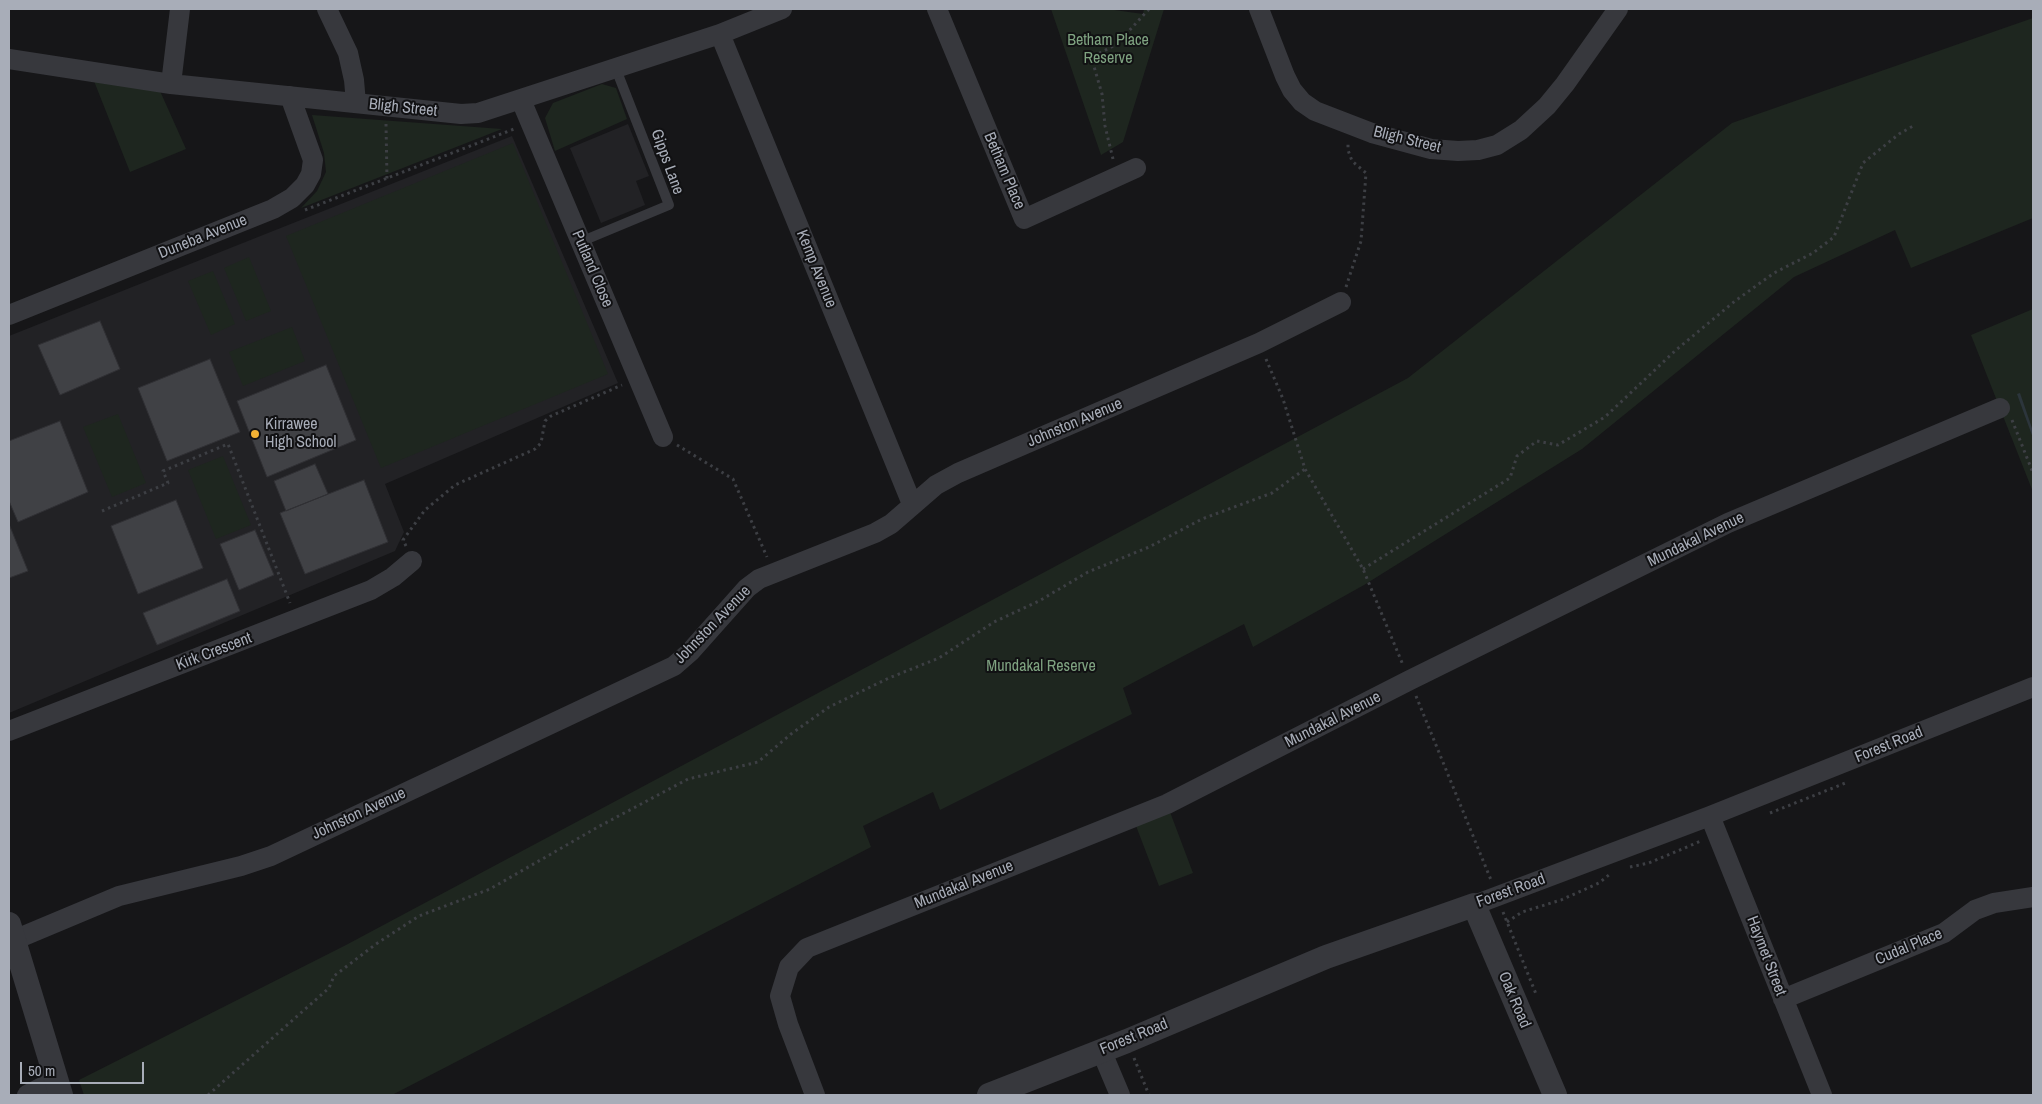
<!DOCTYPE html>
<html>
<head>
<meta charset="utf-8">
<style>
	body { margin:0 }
	#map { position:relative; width:2042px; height:1104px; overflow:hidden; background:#161618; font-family:"Archivo Narrow",sans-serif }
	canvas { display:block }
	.frame { position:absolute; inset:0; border:10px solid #a8adb8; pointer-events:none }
	.scale { position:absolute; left:20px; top:1062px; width:124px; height:22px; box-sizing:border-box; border:2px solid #a8adb8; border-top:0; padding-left:6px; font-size:15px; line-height:18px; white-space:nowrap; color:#a8adb8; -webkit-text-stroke:4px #111113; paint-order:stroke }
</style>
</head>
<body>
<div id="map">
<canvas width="2042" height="1104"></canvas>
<div class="frame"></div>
<div class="scale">50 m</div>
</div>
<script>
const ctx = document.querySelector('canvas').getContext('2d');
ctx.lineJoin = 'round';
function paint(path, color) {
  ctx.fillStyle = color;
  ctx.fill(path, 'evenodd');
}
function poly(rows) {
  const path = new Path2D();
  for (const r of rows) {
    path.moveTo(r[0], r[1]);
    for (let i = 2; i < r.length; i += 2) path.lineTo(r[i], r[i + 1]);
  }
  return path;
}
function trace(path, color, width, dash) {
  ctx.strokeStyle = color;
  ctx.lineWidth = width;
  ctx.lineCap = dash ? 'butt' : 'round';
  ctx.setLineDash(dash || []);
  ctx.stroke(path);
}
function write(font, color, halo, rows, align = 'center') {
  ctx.font = font + ' "Archivo Narrow",sans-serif';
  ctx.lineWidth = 4;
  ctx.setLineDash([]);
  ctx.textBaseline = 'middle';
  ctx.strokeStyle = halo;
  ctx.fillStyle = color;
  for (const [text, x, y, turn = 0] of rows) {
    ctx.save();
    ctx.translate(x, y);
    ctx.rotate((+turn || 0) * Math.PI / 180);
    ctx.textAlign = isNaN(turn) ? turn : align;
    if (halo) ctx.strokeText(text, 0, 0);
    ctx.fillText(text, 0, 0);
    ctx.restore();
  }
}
const built = poly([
	[628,124,649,176,636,181,645,205,601,223,570,148],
	[512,136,618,383,385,484,404,532,395,551,9,713,9,336]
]);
const green = poly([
	[1051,9,1107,9,1143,14,1144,9,1164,9,1123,142,1101,155],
	[2033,18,2033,218,1911,268,1895,230,1794,277,1582,449,1364,585,1253,647,1244,624,1123,688,1132,714,940,810,933,792,863,826,871,847,392,1095,84,1095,79,1080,346,945,1408,378,1732,123],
	[90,71,156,82,186,149,130,172],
	[602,84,616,88,627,119,555,151,545,118,553,103],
	[312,115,502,129,301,208,317,191,326,172,324,153],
	[513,143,608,374,381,468,286,236],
	[249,257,271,311,246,321,224,268],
	[213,271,235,324,211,335,188,281],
	[2033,309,2033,492,1971,335],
	[292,327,305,361,243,386,229,352],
	[118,414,146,483,112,497,83,427],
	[223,456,251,525,216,539,188,470],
	[1167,804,1193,873,1159,886,1133,818]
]);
const water = poly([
	[2020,393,2033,431,2033,438,2017,394]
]);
const building = poly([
	[100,321,120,369,60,395,38,345,100,321],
	[210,359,240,432,167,461,138,388,210,359],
	[326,365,356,440,267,477,237,401,326,365],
	[60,421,88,492,18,522,9,501,9,441,60,421],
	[315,464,328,494,286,511,274,481,315,464],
	[364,480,388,542,305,574,280,513,364,480],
	[176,500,203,568,138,594,111,526,176,500],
	[9,524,28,571,9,578,9,524],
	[255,530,274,575,239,590,220,544,255,530],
	[227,579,240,611,157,645,143,613,227,579]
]);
const path = poly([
	[386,124,387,179],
	[1113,159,1105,126,1102,94,1093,63,1096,55,1117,44,1149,9],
	[305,210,514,129],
	[1346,287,1361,241,1366,173,1352,161,1348,150,1348,143],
	[1266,359,1283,399,1305,469,1363,569,1403,665],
	[2012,420,2033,473],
	[677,445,733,479,767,557],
	[102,511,168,483,163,471,228,444,290,603],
	[406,546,403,540,425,510,455,485,535,449,541,443,545,421,551,416,622,385],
	[1363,569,1510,478,1517,456,1537,441,1558,445,1605,417,1676,350,1735,301,1774,273,1813,253,1834,237,1863,163,1899,134,1913,126],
	[1416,696,1491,880],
	[1770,813,1848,782],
	[1630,867,1649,863,1701,841],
	[1503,912,1536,994],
	[1507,922,1522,912,1561,900,1599,883,1610,874],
	[1134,1058,1149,1095],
	[208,1095,329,988,334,976,376,944,419,916,490,889,598,827,688,779,758,762,791,734,829,707,889,678,939,658,994,622,1039,601,1088,572,1149,547,1202,519,1272,493,1305,469]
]);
const service = poly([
	[580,242,669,205,616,69]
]);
const minor = poly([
	[327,9,348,53,354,80,356,103],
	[937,9,1024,219,1136,168],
	[1259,9,1285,76,1292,90,1302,102,1315,111,1372,133,1431,149,1458,151,1478,150,1497,145,1521,130,1547,106,1565,84,1618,9],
	[720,34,912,504],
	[9,59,171,84,461,114,478,113,720,34,782,9],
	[171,84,180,9],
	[521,100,663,437],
	[9,315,273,209,292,198,305,185,311,174,313,160,290,96],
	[9,731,371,590,393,577,412,561],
	[1710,816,1822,1095],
	[1474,905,1710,816,2033,687],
	[14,940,119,896,241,866,271,856,674,666,690,652,747,588,759,579,875,533,891,524,936,485,958,473,1259,343,1341,302],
	[1783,999,1944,933,1975,910,1994,903,2033,897],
	[1101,1050,1120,1095],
	[27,1095,56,1080],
	[815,1095,788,1024,780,996,789,967,807,948,1167,804,1410,680,1728,523,2000,408]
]);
const tertiary = poly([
	[9,924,61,1095],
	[989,1095,1127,1041,1326,957,1474,905,1555,1095]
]);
const markers = [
	[255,434,5,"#f2b134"]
];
const parkNames = [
	["Betham Place",1108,41],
	["Reserve",1108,59],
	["Mundakal Reserve",1041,667]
];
const streetNames = [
	["Bligh Street",403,108,6],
	["Bligh Street",1407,140,14],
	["Gipps Lane",667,162,70],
	["Betham Place",1004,171,67],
	["Duneba Avenue",203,237,-22],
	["Putland Close",592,269,67],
	["Kemp Avenue",816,269,68],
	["Johnston Avenue",1075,423,-23],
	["Mundakal Avenue",1696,540,-26],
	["Johnston Avenue",713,625,-46],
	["Kirk Crescent",214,652,-21],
	["Mundakal Avenue",1333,720,-27],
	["Forest Road",1889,745,-22],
	["Johnston Avenue",359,814,-25],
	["Mundakal Avenue",964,885,-22],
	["Forest Road",1511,891,-20],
	["Cudal Place",1909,947,-23],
	["Haymet Street",1766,956,69],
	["Oak Road",1514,1000,67],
	["Forest Road",1134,1037,-22]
];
const poiNames = [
	["Kirrawee",265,425],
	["High School",265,443]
];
paint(built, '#222225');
paint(green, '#1e261f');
paint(water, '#2c353c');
paint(building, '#404145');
trace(building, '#303034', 1);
trace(path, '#3d3f44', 3, [2.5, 4]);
trace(service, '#37383d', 10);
trace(minor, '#37383d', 20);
trace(tertiary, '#37383d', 24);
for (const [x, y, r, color] of markers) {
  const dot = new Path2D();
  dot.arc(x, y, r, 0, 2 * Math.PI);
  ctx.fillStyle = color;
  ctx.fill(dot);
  trace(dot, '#111113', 2);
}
write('16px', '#7fa381', '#111113', parkNames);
write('16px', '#a8adb8', '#111113', streetNames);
write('16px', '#a8adb8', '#111113', poiNames, 'left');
</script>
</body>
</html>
